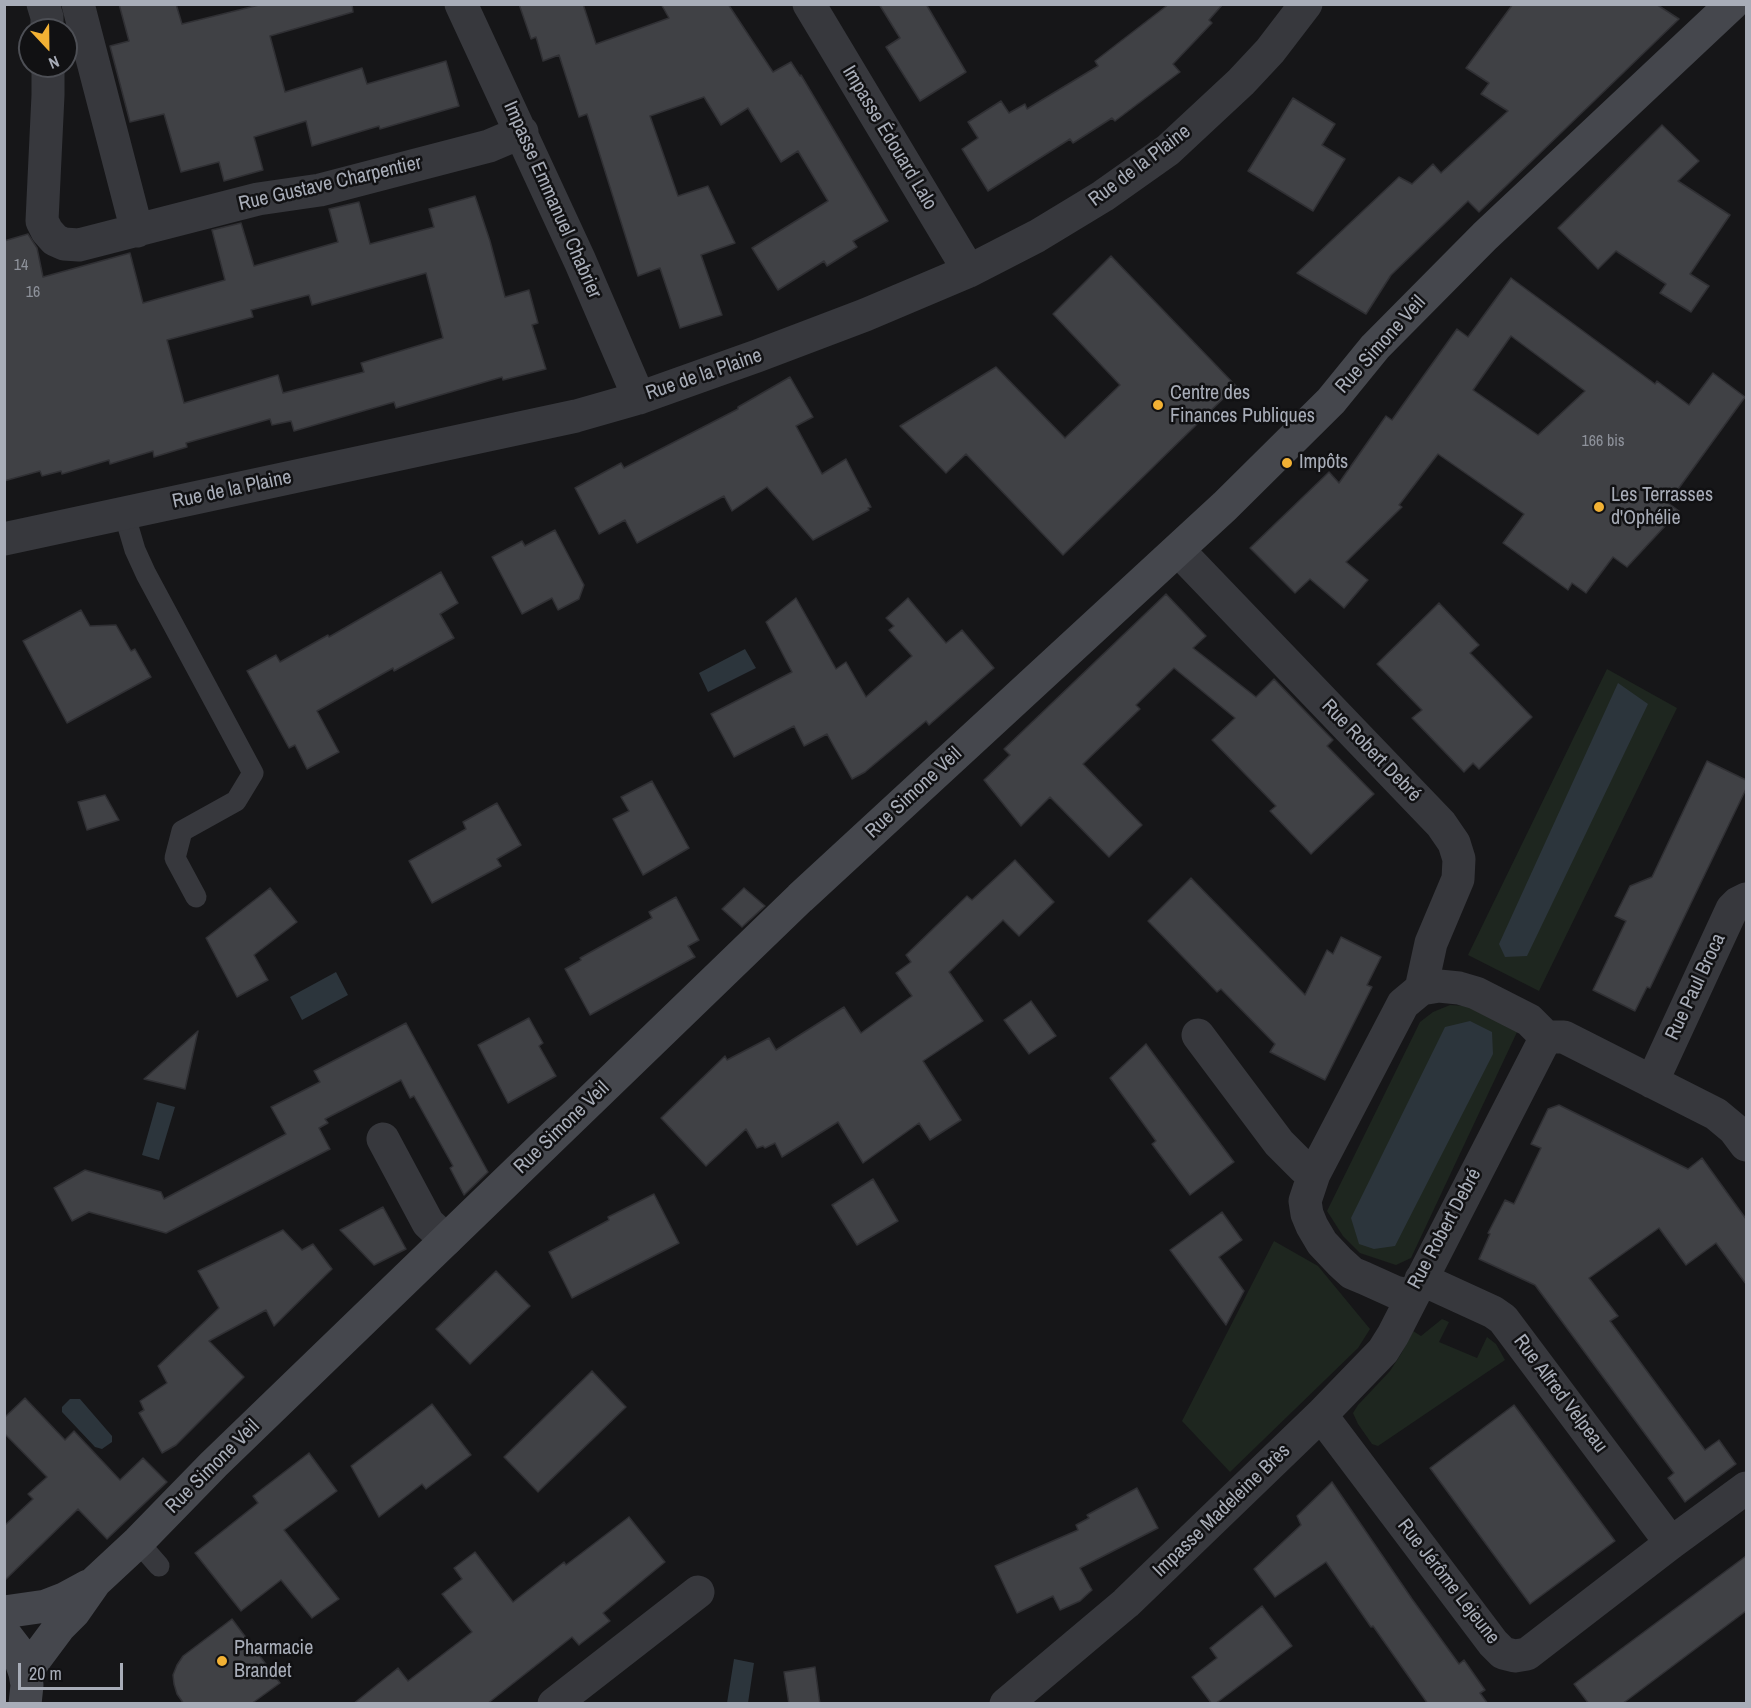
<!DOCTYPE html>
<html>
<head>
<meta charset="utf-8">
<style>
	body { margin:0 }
	#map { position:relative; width:1751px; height:1708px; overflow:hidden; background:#161618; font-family:"Archivo Narrow",sans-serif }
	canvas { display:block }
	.frame { position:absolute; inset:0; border:6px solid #a8adb8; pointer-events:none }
	.north { position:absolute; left:18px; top:18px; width:60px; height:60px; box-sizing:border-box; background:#111113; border:2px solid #4d4f55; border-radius:50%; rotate:158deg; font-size:16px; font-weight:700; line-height:24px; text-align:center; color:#a8adb8 }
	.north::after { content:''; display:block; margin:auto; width:21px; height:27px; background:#f2b134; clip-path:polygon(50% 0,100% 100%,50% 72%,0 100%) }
	.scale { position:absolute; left:18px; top:1663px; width:105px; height:27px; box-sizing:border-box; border:3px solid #a8adb8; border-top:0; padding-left:8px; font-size:18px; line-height:21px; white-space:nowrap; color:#a8adb8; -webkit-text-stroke:4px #111113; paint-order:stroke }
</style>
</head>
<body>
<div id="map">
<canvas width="1751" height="1708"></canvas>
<div class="frame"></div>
<div class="north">N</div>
<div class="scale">20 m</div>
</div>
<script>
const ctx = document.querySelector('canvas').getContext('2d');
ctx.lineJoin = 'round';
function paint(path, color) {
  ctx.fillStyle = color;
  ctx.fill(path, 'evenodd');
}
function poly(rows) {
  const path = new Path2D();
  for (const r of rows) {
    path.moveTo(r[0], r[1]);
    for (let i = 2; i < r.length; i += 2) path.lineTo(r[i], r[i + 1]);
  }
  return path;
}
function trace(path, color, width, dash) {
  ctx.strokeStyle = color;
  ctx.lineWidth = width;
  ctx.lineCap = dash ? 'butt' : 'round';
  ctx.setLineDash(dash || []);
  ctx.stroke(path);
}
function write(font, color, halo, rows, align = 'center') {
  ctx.font = font + ' "Archivo Narrow",sans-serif';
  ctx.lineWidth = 5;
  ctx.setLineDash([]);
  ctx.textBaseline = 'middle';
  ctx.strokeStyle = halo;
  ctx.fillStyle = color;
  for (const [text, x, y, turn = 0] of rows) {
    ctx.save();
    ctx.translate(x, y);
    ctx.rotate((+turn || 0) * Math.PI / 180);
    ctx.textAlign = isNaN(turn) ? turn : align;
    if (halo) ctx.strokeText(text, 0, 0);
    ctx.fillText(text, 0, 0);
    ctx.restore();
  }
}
const green = poly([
	[1607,669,1677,708,1539,991,1468,955],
	[1450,1005,1467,1006,1518,1030,1411,1258,1396,1265,1360,1253,1343,1236,1327,1211,1420,1022,1433,1012],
	[1274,1241,1318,1266,1370,1329,1358,1348,1230,1472,1182,1421],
	[1442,1319,1449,1322,1439,1342,1477,1358,1487,1337,1496,1344,1505,1360,1378,1446,1372,1444,1358,1424,1353,1413,1358,1405,1390,1371,1401,1354,1413,1331,1421,1336]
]);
const water = poly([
	[745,649,756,668,708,692,699,673],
	[1618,683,1648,704,1527,956,1505,957,1499,944],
	[336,972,348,995,302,1020,290,997],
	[1470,1021,1492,1032,1493,1054,1395,1246,1374,1249,1359,1244,1351,1218,1445,1027],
	[157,1102,175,1107,159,1160,142,1155],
	[70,1399,80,1399,112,1436,112,1442,102,1449,95,1447,62,1412,62,1407],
	[734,1659,754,1663,748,1703,727,1703]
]);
const building = poly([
	[119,4,176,4,182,24,263,4,352,4,353,12,270,36,285,92,362,68,367,84,446,61,459,106,380,129,379,126,312,146,306,121,254,137,263,170,224,181,219,162,181,172,164,114,130,122,110,46,129,41,119,4],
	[519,4,583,4,596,44,669,18,661,4,728,4,773,72,791,62,800,76,801,75,888,221,853,241,857,247,827,266,824,261,778,290,752,248,828,201,798,151,781,162,748,108,721,125,704,97,650,116,678,196,708,186,735,243,701,255,722,315,680,328,660,268,638,276,587,114,579,117,559,55,543,61,536,37,531,39,519,4],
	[879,4,926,4,966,72,920,101,886,47,900,38,879,4],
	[1169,4,1223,4,1209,20,1212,23,1173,64,1180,72,1115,121,1112,118,1073,143,1070,139,988,191,962,149,978,138,968,122,1001,101,1009,113,1025,104,1027,109,1098,66,1095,61,1169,4],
	[1513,4,1656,4,1679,19,1479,212,1468,201,1391,275,1366,314,1297,273,1399,177,1412,184,1433,164,1441,173,1508,111,1481,94,1489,83,1466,68,1513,4],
	[1293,98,1335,124,1322,145,1345,159,1313,211,1248,171,1293,98],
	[1662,125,1699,161,1678,181,1730,215,1690,274,1709,286,1691,312,1660,293,1666,284,1616,251,1598,269,1558,228,1662,125],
	[475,196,490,241,505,297,529,290,538,323,532,325,546,369,503,380,502,377,396,408,394,402,294,431,291,421,272,425,270,419,186,443,187,447,154,457,153,451,110,464,109,460,62,474,61,471,42,476,40,471,4,481,4,241,28,234,37,248,43,277,130,253,143,303,225,280,212,230,241,223,254,266,338,242,329,209,359,202,370,244,434,227,429,209,475,196],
	[426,273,443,338,361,363,364,372,283,393,278,375,184,403,167,340,253,317,251,310,309,295,312,305,426,273],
	[1111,256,1236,386,1063,555,966,454,946,473,900,426,996,367,1065,438,1120,385,1053,314,1111,256],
	[1511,278,1655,384,1657,381,1689,405,1713,373,1745,397,1668,503,1679,511,1627,567,1613,557,1586,593,1572,583,1568,590,1503,543,1524,514,1438,454,1399,505,1402,507,1346,562,1368,580,1344,608,1310,579,1295,593,1250,548,1329,472,1339,483,1386,416,1392,420,1457,329,1468,337,1511,278],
	[1511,336,1585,391,1538,435,1473,390,1511,336],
	[790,377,813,417,796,426,822,474,846,459,871,507,868,508,869,510,813,540,767,487,732,511,724,496,637,543,625,520,599,534,575,488,621,463,624,468,738,409,738,407,790,377],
	[555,530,584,585,579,599,558,610,552,598,522,614,492,557,522,541,525,546,555,530],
	[441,572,458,603,440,614,454,638,394,671,393,668,317,711,339,752,307,769,295,745,289,748,247,671,276,655,280,662,328,635,329,637,441,572],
	[1166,594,1206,636,1193,648,1256,697,1274,679,1333,740,1327,746,1374,794,1311,854,1270,811,1276,806,1212,740,1235,718,1174,668,1136,705,1140,709,1083,764,1142,825,1109,857,1050,797,1021,826,984,780,1010,755,1004,749,1166,594],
	[796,598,836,669,846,662,866,697,912,656,889,630,894,626,886,618,908,598,946,643,962,630,994,668,929,725,926,721,865,772,852,779,827,734,804,746,794,726,734,757,711,714,792,672,766,622,796,598],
	[1439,603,1479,645,1470,653,1532,717,1479,769,1473,763,1464,772,1412,718,1422,710,1377,664,1439,603],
	[81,610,90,626,116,625,131,651,135,649,151,677,67,723,23,641,81,610],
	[1707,761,1746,780,1746,789,1650,988,1647,987,1635,1011,1593,990,1626,921,1615,916,1630,886,1652,877,1707,761],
	[652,781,689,848,643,875,613,819,629,811,621,797,652,781],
	[105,795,119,820,87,830,78,802,105,795],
	[497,803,521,845,497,859,501,866,432,903,409,861,466,829,463,822,497,803],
	[1015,860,1054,902,1019,936,1003,920,949,972,983,1021,923,1061,961,1120,930,1140,919,1123,863,1163,838,1122,782,1157,775,1143,765,1148,763,1146,757,1148,746,1129,706,1166,661,1118,725,1056,727,1060,769,1038,776,1050,844,1007,861,1033,912,996,896,973,911,962,906,955,967,896,972,900,1015,860],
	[1191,878,1305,995,1327,950,1333,954,1341,937,1381,957,1367,985,1372,987,1325,1080,1270,1052,1275,1044,1221,989,1217,992,1148,921,1191,878],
	[270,888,297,922,254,955,268,980,237,997,206,938,270,888],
	[744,888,765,906,742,927,722,909,744,888],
	[676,897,699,940,688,946,695,957,590,1015,565,969,581,960,580,958,652,918,649,912,676,897],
	[1031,1001,1056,1036,1029,1054,1004,1020,1031,1001],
	[529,1018,543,1043,539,1046,556,1076,508,1103,478,1045,529,1018],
	[406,1023,488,1172,464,1195,450,1168,453,1166,414,1096,410,1098,401,1080,325,1119,328,1123,319,1128,330,1149,166,1233,89,1212,72,1221,54,1188,85,1170,161,1192,164,1199,286,1134,271,1107,320,1082,314,1071,406,1023],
	[198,1031,185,1089,144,1079,198,1031],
	[1146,1044,1234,1162,1190,1195,1152,1144,1156,1141,1110,1078,1146,1044],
	[1559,1105,1688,1169,1702,1158,1746,1219,1746,1284,1716,1243,1686,1265,1659,1228,1589,1278,1618,1316,1610,1321,1705,1450,1719,1440,1736,1464,1685,1502,1668,1478,1674,1473,1535,1285,1479,1259,1490,1234,1488,1233,1505,1200,1514,1204,1541,1148,1531,1144,1548,1109,1559,1105],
	[873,1179,898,1221,857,1245,832,1205,873,1179],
	[654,1194,679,1243,572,1298,549,1252,609,1220,608,1217,654,1194],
	[383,1207,406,1249,374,1265,340,1230,383,1207],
	[1222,1212,1242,1240,1219,1257,1244,1291,1226,1325,1170,1250,1222,1212],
	[283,1230,302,1250,313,1244,332,1269,274,1326,266,1310,209,1341,244,1377,176,1445,162,1453,139,1413,144,1410,140,1401,167,1383,158,1366,219,1308,198,1271,283,1230],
	[496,1271,530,1306,470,1364,436,1329,496,1271],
	[592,1371,626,1407,538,1492,504,1457,592,1371],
	[25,1398,65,1440,74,1431,120,1480,143,1458,167,1482,107,1539,78,1509,4,1581,4,1526,33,1499,28,1494,47,1477,4,1433,4,1418,25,1398],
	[432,1404,471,1455,426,1489,422,1484,379,1517,351,1466,432,1404],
	[1514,1405,1615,1541,1530,1604,1430,1468,1514,1405],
	[309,1453,337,1491,284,1530,339,1599,312,1618,281,1580,241,1611,195,1553,258,1503,253,1496,309,1453],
	[1332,1482,1412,1599,1459,1664,1464,1660,1485,1690,1480,1693,1488,1704,1428,1704,1373,1626,1371,1627,1326,1562,1275,1597,1254,1569,1301,1525,1297,1516,1332,1482],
	[1137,1488,1158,1528,1080,1568,1092,1590,1080,1601,1060,1610,1053,1596,1017,1613,995,1566,1078,1530,1076,1525,1089,1518,1087,1515,1137,1488],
	[629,1517,665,1562,603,1613,610,1621,579,1645,572,1637,487,1704,353,1704,398,1668,408,1681,472,1632,442,1594,462,1579,454,1568,475,1552,513,1602,564,1562,566,1565,629,1517],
	[1746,1556,1746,1611,1622,1704,1589,1704,1574,1684,1746,1556],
	[1262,1606,1292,1646,1215,1704,1212,1704,1192,1677,1217,1658,1210,1648,1262,1606],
	[232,1619,280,1683,251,1704,184,1704,177,1694,174,1684,173,1675,177,1665,183,1656,232,1619],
	[815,1667,820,1704,789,1704,784,1672,815,1667]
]);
const lane = poly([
	[124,513,135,550,146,574,253,773,236,801,182,831,175,858,196,897],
	[138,1542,159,1566]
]);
const street = poly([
	[43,4,47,17,47,30],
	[78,4,137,231],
	[461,4,580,261,639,398],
	[809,4,969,271],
	[48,66,48,95,42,221,47,231,55,240,64,244,79,245,258,199,320,190,489,146,522,132],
	[4,539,576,416,639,398,757,356,865,315,969,271,1037,236,1103,196,1168,150,1241,82,1270,51,1306,4],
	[1178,550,1441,824,1454,843,1459,859,1458,879,1431,943,1421,989],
	[1198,1035,1279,1143,1304,1168,1314,1174],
	[1652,1082,1732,909,1738,903,1746,899],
	[383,1139,428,1223,446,1240],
	[1421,1279,1493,1312,1503,1319,1671,1543],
	[1412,1296,1395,1292,1364,1278,1352,1273,1340,1262,1322,1243,1312,1226,1307,1214,1305,1201,1314,1174,1403,1004,1421,989,1439,986,1459,988,1476,993,1529,1020,1546,1037,1564,1037,1716,1114,1734,1129,1746,1145],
	[1321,1415,1493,1643,1503,1653,1515,1656,1527,1654,1671,1543,1746,1488],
	[554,1704,698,1592],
	[1006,1704,1126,1603,1321,1415,1383,1351,1393,1335,1546,1037]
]);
const secondary = poly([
	[4,1612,46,1606,64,1599,88,1586],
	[4,1633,17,1650,25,1673,27,1685,25,1704],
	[25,1673,60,1626,74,1612,95,1582,138,1542,214,1464,800,898,1225,506,1331,401,1375,347,1485,236,1732,4]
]);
const markers = [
	[1158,405,6,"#f2b134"],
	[1287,463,6,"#f2b134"],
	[1599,507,6,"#f2b134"],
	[222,1661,6,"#f2b134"]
];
const numberNames = [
	["14",21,266],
	["16",33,293],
	["166 bis",1603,442]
];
const streetNames = [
	["Impasse Édouard Lalo",889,138,59],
	["Rue de la Plaine",1140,166,-37],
	["Rue Gustave Charpentier",330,184,-13],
	["Impasse Emmanuel Chabrier",552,200,66],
	["Rue Simone Veil",1381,345,-48],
	["Rue de la Plaine",704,375,-19],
	["Rue de la Plaine",232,490,-12],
	["Rue Robert Debré",1371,751,46],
	["Rue Simone Veil",914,793,-43],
	["Rue Paul Broca",1696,987,-65],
	["Rue Simone Veil",562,1128,-44],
	["Rue Robert Debré",1445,1229,-62],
	["Rue Alfred Velpeau",1560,1394,53],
	["Rue Simone Veil",213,1467,-45],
	["Impasse Madeleine Brès",1222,1511,-44],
	["Rue Jérôme Lejeune",1448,1582,52]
];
const poiNames = [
	["Centre des",1170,394],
	["Finances Publiques",1170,417],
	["Impôts",1299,463],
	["Les Terrasses",1611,496],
	["d'Ophélie",1611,519],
	["Pharmacie",234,1649],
	["Brandet",234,1672]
];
paint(green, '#1e261f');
paint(water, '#2c353c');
paint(building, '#404145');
trace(building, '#303034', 1.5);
trace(lane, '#37383d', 21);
trace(street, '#37383d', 33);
trace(secondary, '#45474d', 33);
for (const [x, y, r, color] of markers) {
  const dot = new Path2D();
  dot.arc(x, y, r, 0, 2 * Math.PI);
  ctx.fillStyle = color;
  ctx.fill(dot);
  trace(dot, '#111113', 2);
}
write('16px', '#8e929b', null, numberNames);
write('20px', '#a8adb8', '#111113', streetNames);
write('20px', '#a8adb8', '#111113', poiNames, 'left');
</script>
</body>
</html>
